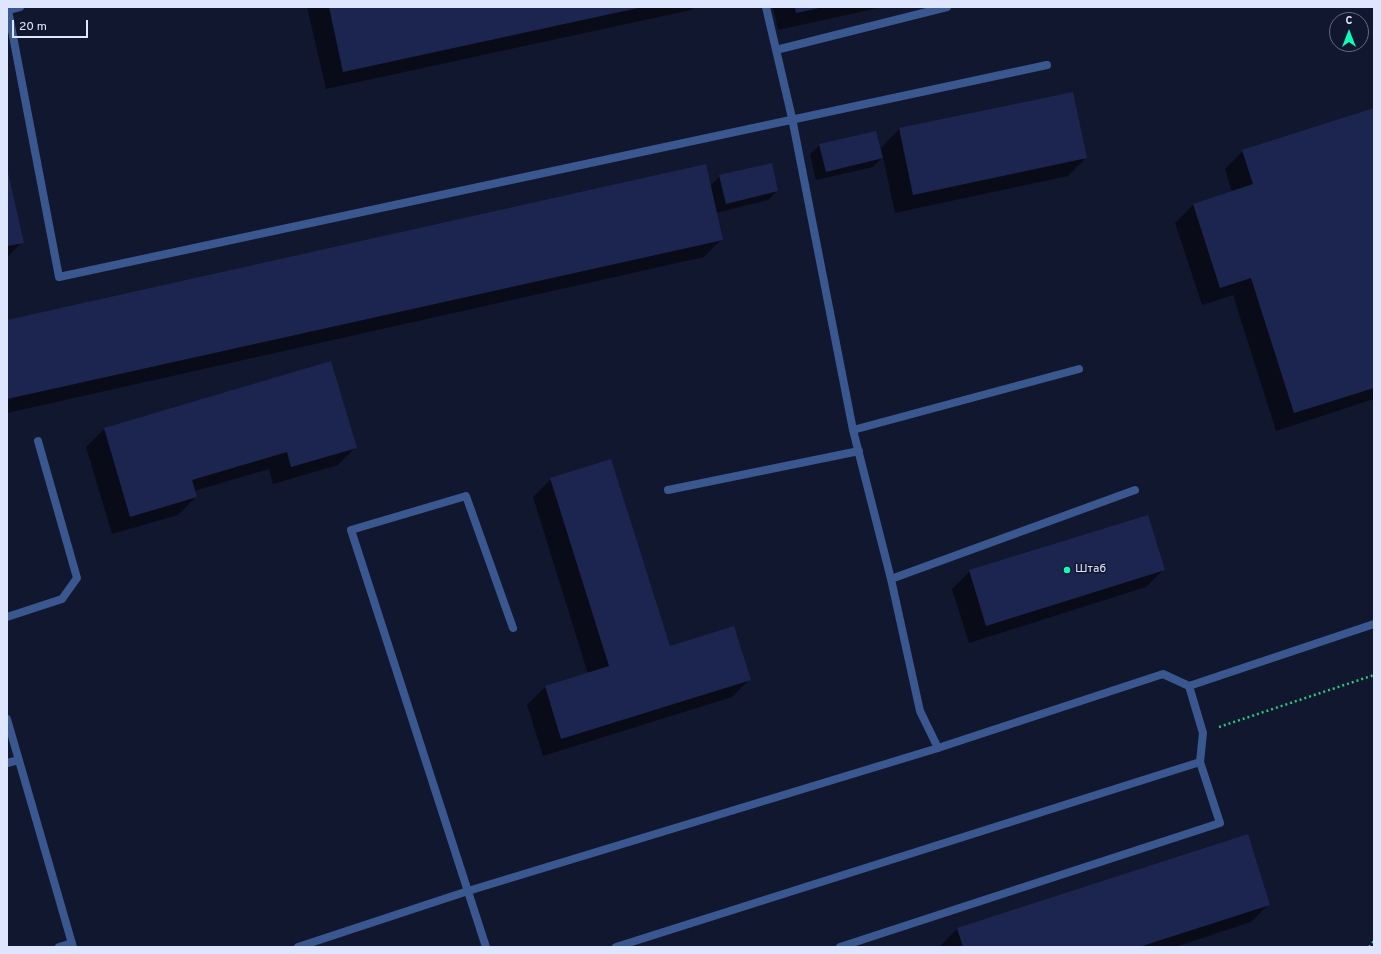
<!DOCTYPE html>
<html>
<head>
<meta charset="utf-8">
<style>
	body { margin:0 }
	#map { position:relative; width:1381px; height:954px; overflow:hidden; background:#11172e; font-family:Overpass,sans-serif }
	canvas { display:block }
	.frame { position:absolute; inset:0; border:8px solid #dee6ff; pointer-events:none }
	.north { position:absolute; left:1329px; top:12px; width:40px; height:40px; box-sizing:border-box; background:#11172e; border:1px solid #636a82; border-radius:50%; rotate:0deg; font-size:11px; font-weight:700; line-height:16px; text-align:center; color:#dee6ff }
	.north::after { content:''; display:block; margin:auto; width:14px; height:18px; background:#0affbb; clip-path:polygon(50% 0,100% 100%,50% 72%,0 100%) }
	.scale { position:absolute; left:12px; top:20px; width:76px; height:18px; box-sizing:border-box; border:2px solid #dee6ff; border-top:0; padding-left:5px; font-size:12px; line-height:14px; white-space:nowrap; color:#dee6ff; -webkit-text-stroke:3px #11172e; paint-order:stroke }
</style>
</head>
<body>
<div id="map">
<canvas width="1381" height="954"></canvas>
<div class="frame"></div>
<div class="north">С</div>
<div class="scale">20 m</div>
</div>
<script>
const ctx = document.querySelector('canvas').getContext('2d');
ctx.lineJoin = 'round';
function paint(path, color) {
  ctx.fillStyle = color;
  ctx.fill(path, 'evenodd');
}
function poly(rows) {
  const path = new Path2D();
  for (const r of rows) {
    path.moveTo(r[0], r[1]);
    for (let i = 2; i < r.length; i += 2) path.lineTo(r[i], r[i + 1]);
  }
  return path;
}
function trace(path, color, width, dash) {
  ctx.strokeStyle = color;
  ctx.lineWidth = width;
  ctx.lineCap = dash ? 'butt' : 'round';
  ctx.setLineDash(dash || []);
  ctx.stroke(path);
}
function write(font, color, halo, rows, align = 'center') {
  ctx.font = font + ' Overpass,sans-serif';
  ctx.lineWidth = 3;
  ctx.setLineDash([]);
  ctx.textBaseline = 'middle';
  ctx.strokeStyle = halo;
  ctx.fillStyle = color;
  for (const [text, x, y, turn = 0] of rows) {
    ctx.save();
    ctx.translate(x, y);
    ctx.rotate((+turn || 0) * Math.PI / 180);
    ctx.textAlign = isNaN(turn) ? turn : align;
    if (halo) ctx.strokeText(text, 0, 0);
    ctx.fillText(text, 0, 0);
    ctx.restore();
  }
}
const shadow = poly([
	[307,7,694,7,691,10,326,89],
	[773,7,883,7,778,30],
	[1073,93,1086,158,1068,176,895,213,883,157,873,167,816,180,810,154,820,145,880,149,899,129],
	[1374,109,1374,399,1276,431,1233,295,1202,305,1175,223,1193,205,1232,192,1225,169,1243,151],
	[7,170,22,242,7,258],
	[720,176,777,191,768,200,716,213,722,239,704,257,7,413,7,321,710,186],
	[104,429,356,447,338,465,273,484,269,469,194,491,196,497,178,515,112,534,86,447],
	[551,479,669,648,750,679,732,697,543,756,527,705,545,687,588,674,533,497],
	[1164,569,1146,587,969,643,952,589,970,571],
	[1269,904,1251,922,1175,947,939,947,957,929]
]);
const building = poly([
	[329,7,638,7,638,8,343,72],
	[795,7,818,7,819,8,796,13],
	[1073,92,1087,158,913,195,899,128],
	[1374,108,1374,388,1294,413,1251,278,1220,288,1193,204,1253,184,1242,150],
	[876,131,883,158,826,172,819,144],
	[772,163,778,191,726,204,719,175],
	[706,164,723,240,7,399,7,320],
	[7,168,24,243,7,246],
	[331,361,357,448,291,467,287,452,192,480,197,497,130,517,104,428],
	[611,459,670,646,734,626,751,680,561,739,545,686,609,666,550,478],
	[1148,515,1165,570,986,626,969,570],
	[1248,834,1270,905,1139,947,963,947,957,928]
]);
const path = poly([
	[1219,727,1374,675],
	[1369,947,1374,941]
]);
const service = poly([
	[20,7,8,10,59,277,1047,65],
	[766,7,792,118,853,430,891,579,920,711,938,748],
	[776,50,947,7],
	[853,430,1079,369],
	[668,490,859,451],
	[891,579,1135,490],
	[7,617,62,599,77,578,38,441],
	[7,719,73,947],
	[7,763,19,760],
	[59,947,72,943],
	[486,947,351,530,466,496,513,628],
	[840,947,1220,823,1200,762]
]);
const minor = poly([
	[298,947,468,891,938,748,1163,674,1189,686,1374,624],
	[616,947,1200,762,1203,733,1189,686]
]);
const markers = [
	[1067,570,4,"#0affbb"]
];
const poiNames = [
	["Штаб",1075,570]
];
paint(shadow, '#0007');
paint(building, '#1c2550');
trace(path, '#2cc582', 2.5, [2, 3]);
trace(service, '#3a578f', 8);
trace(minor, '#3a578f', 8);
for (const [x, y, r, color] of markers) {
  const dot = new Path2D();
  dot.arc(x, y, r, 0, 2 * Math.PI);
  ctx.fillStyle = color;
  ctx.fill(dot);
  trace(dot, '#11172e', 1.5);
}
write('12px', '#dee6ff', '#11172e', poiNames, 'left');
</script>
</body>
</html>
